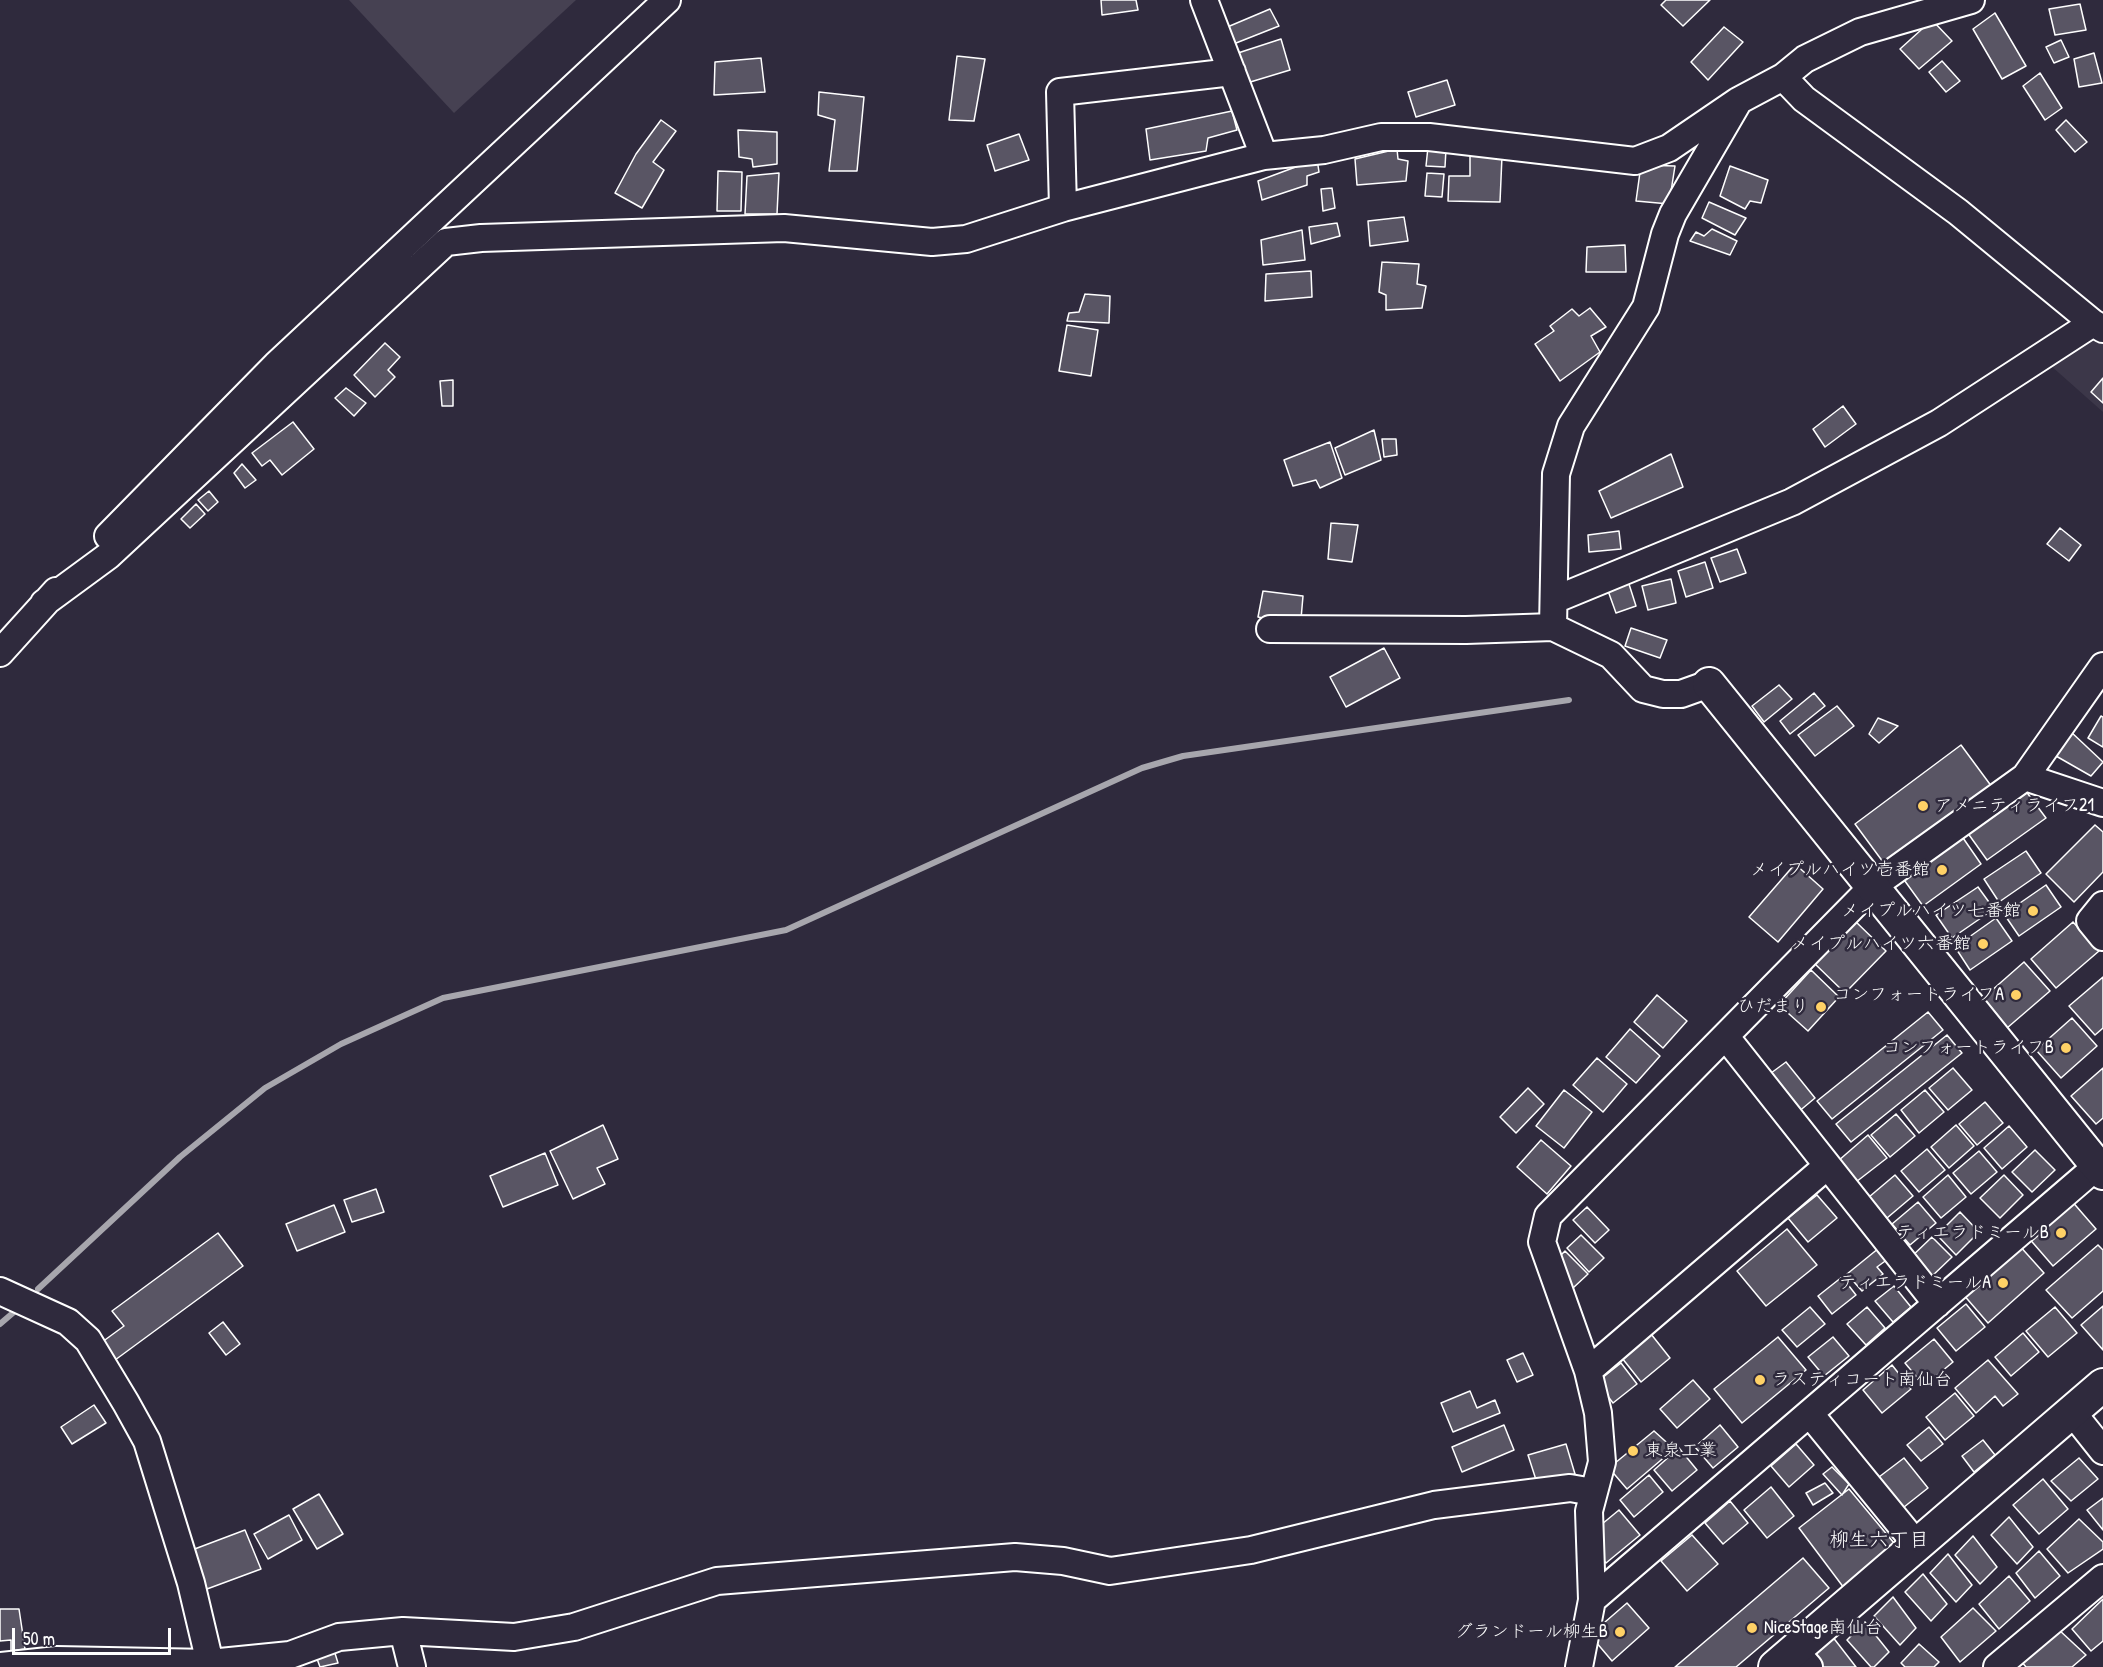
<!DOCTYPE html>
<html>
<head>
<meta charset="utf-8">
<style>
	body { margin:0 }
	#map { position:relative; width:2103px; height:1667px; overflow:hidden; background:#2f2a3d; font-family:"Patrick Hand",sans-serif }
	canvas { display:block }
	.scale { position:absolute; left:12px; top:1628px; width:159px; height:27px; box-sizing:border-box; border:3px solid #fff; border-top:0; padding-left:8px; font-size:18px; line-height:21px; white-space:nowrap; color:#fff; -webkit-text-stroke:4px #2f2a3d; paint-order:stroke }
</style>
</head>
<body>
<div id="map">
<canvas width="2103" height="1667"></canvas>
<div class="scale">50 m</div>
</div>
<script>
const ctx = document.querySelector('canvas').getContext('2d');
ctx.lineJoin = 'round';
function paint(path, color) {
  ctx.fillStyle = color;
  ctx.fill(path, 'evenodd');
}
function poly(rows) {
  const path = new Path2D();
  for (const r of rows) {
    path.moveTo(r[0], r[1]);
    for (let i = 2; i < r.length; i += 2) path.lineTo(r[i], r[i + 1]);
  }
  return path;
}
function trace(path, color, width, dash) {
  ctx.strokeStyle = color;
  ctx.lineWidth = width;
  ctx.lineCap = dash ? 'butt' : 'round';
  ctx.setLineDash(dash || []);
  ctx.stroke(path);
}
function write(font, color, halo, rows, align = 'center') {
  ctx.font = font + ' "Patrick Hand","Klee One",sans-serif';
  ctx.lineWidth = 5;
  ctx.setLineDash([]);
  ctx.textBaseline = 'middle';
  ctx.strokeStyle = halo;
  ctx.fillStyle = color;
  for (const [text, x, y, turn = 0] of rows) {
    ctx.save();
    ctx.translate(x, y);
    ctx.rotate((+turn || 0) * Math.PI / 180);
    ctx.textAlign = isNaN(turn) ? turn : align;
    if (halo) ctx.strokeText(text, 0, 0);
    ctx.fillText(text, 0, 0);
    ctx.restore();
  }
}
const built = poly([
	[2087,337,2103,344,2103,412,2050,365]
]);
const green = poly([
	[349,0,576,0,454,113]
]);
const stream = poly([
	[38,1289,180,1157,265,1088,341,1044,443,998,786,930,1142,768,1183,756,1569,700],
	[0,1324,14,1312]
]);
const building = poly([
	[1101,0,1136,0,1138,10,1102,15,1101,0],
	[1666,0,1710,0,1683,26,1661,5,1666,0],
	[2080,4,2086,30,2055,35,2049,9,2080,4],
	[1270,9,1279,26,1231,45,1225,28,1270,9],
	[1995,13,2026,66,2002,79,1973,29,1995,13],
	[1932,20,1952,41,1919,69,1900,49,1932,20],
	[1724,27,1743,42,1708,80,1691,62,1724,27],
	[1281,39,1290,70,1247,83,1238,53,1281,39],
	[2061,40,2069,57,2054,63,2046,47,2061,40],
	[2094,53,2102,83,2079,87,2074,59,2094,53],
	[957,56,985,59,974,121,949,120,957,56],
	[761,58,765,92,714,95,715,62,761,58],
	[1942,61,1960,81,1946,92,1929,72,1942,61],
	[2040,73,2062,108,2045,120,2023,86,2040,73],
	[1447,80,1455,105,1416,117,1408,92,1447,80],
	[819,92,864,97,857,171,829,171,835,120,818,115,819,92],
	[1232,111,1237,130,1208,138,1206,151,1150,160,1146,129,1232,111],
	[661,120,676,131,653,162,664,170,642,208,615,193,636,154,661,120],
	[2066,120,2087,142,2075,152,2056,130,2066,120],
	[738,130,777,132,777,164,753,167,752,159,739,157,738,130],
	[1019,134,1029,160,995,171,987,145,1019,134],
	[1428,147,1446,149,1445,167,1426,166,1428,147],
	[1397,149,1398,159,1408,161,1406,181,1357,185,1355,159,1397,149],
	[1470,155,1502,156,1500,202,1448,201,1449,176,1470,176,1470,155],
	[1317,159,1319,172,1307,176,1307,185,1262,200,1258,181,1317,159],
	[1641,165,1675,166,1669,204,1636,201,1641,165],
	[1730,166,1768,180,1761,203,1750,201,1745,209,1720,196,1730,166],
	[718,171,742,172,741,211,717,211,718,171],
	[779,173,777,214,745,214,747,176,779,173],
	[1427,173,1444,174,1442,197,1425,196,1427,173],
	[1332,188,1335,208,1323,211,1321,189,1332,188],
	[1709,202,1746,218,1735,235,1702,218,1709,202],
	[1404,217,1408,241,1370,246,1368,221,1404,217],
	[1337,223,1340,236,1311,244,1309,227,1337,223],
	[1712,229,1737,241,1730,255,1690,241,1696,232,1704,236,1712,229],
	[1302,230,1305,260,1263,265,1261,240,1302,230],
	[1625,245,1626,272,1586,272,1587,247,1625,245],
	[1382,262,1419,264,1417,284,1426,286,1422,308,1386,310,1386,295,1379,292,1382,262],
	[1311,271,1312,297,1265,301,1266,274,1311,271],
	[1085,294,1110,296,1109,323,1067,321,1069,313,1079,312,1085,294],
	[1590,308,1606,327,1591,336,1600,352,1560,381,1535,344,1554,331,1550,326,1572,309,1579,316,1590,308],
	[1067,325,1098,330,1091,376,1059,371,1067,325],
	[385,343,400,357,388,370,395,377,375,397,354,375,385,343],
	[2103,378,2103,403,2091,392,2103,378],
	[453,380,453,406,442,406,440,381,453,380],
	[346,388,366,403,354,416,335,398,346,388],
	[1843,406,1856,424,1825,447,1813,429,1843,406],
	[293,422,314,449,282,475,270,460,262,466,252,453,293,422],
	[1374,430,1381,460,1345,475,1335,448,1374,430],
	[1382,439,1396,439,1397,455,1384,457,1382,439],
	[1330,442,1342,478,1320,488,1316,480,1293,486,1284,460,1330,442],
	[1671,454,1683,487,1611,518,1599,491,1671,454],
	[242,464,256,480,245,488,234,473,242,464],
	[209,491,218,502,208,511,198,500,209,491],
	[196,504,205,514,190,528,181,519,196,504],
	[1331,523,1358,525,1352,562,1328,559,1331,523],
	[2060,528,2081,545,2069,561,2047,544,2060,528],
	[1619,531,1621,549,1589,552,1588,535,1619,531],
	[1737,549,1746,573,1720,582,1711,558,1737,549],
	[1705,562,1713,588,1686,597,1678,571,1705,562],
	[1671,579,1676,603,1648,610,1642,586,1671,579],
	[1628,581,1636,606,1616,613,1607,588,1628,581],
	[1263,591,1303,596,1301,619,1290,624,1258,617,1263,591],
	[1631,628,1667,640,1660,658,1625,646,1631,628],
	[1384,648,1400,678,1346,707,1330,677,1384,648],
	[1779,685,1792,699,1764,722,1752,706,1779,685],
	[1814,693,1825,706,1790,734,1780,721,1814,693],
	[1837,706,1854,726,1815,756,1798,735,1837,706],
	[2101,716,2103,717,2103,747,2088,738,2101,716],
	[1878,718,1898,726,1879,743,1869,734,1878,718],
	[2070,731,2103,762,2091,776,2056,756,2070,731],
	[1961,745,1992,787,1886,866,1855,824,1961,745],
	[2025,790,2046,818,1987,860,1967,832,2025,790],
	[2095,825,2103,832,2103,872,2074,902,2046,874,2095,825],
	[1961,835,1981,864,1923,906,1902,877,1961,835],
	[2026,851,2041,873,1999,902,1984,879,2026,851],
	[1795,864,1823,889,1778,942,1749,917,1795,864],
	[2046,885,2061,907,2019,936,2004,914,2046,885],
	[1978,887,1994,909,1952,938,1936,915,1978,887],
	[1996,918,2012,941,1970,970,1955,947,1996,918],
	[1855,921,1886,951,1845,993,1814,963,1855,921],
	[2073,922,2099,951,2056,988,2031,959,2073,922],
	[2024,962,2050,991,2007,1028,1982,999,2024,962],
	[1811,970,1839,997,1808,1031,1779,1005,1811,970],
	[2103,977,2103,1028,2095,1035,2069,1006,2103,977],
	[1657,995,1687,1021,1663,1048,1634,1022,1657,995],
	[1928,1012,1943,1030,1832,1119,1817,1101,1928,1012],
	[2072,1018,2097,1046,2061,1078,2036,1050,2072,1018],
	[1630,1029,1660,1056,1636,1083,1606,1057,1630,1029],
	[1947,1035,1962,1053,1851,1142,1836,1124,1947,1035],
	[1597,1058,1627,1084,1603,1112,1573,1085,1597,1058],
	[1786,1062,1815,1098,1797,1113,1767,1076,1786,1062],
	[1953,1068,1972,1090,1948,1110,1929,1088,1953,1068],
	[2103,1068,2103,1118,2096,1124,2071,1096,2103,1068],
	[1528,1088,1544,1104,1516,1133,1500,1117,1528,1088],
	[1564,1090,1592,1112,1564,1148,1536,1126,1564,1090],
	[1925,1090,1944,1112,1919,1133,1901,1110,1925,1090],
	[1985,1102,2003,1123,1977,1145,1959,1124,1985,1102],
	[1896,1114,1915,1136,1890,1157,1871,1135,1896,1114],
	[603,1125,618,1159,597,1168,605,1184,573,1199,550,1151,603,1125],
	[1956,1125,1974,1146,1949,1168,1931,1147,1956,1125],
	[2009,1126,2027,1147,2002,1169,1984,1148,2009,1126],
	[1868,1135,1887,1158,1856,1182,1838,1161,1868,1135],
	[1541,1140,1571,1166,1547,1194,1517,1167,1541,1140],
	[1927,1149,1945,1170,1919,1192,1901,1171,1927,1149],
	[2035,1150,2055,1170,2032,1192,2012,1172,2035,1150],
	[1979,1151,1997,1172,1971,1194,1953,1173,1979,1151],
	[545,1153,558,1185,503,1207,490,1176,545,1153],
	[1895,1175,1913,1196,1887,1218,1869,1197,1895,1175],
	[1948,1175,1966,1197,1941,1218,1923,1197,1948,1175],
	[2004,1175,2023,1195,2000,1218,1980,1198,2004,1175],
	[376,1189,384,1212,352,1222,344,1200,376,1189],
	[1817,1195,1837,1218,1808,1242,1788,1218,1817,1195],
	[2070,1199,2096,1229,2053,1266,2027,1236,2070,1199],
	[1918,1202,1936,1223,1910,1245,1892,1224,1918,1202],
	[334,1205,345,1232,297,1251,286,1224,334,1205],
	[1587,1207,1609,1230,1595,1243,1573,1220,1587,1207],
	[1960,1212,1979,1232,1956,1255,1937,1235,1960,1212],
	[1787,1229,1817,1265,1766,1306,1737,1271,1787,1229],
	[218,1233,243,1266,111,1363,98,1345,124,1326,112,1311,218,1233],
	[1581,1235,1604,1258,1589,1272,1567,1248,1581,1235],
	[1932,1237,1952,1257,1929,1279,1909,1259,1932,1237],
	[2018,1244,2044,1273,1988,1323,1962,1293,2018,1244],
	[2098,1245,2103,1250,2103,1291,2072,1318,2046,1290,2098,1245],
	[1879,1248,1888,1259,1877,1267,1883,1274,1862,1291,1847,1274,1879,1248],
	[1565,1251,1588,1274,1573,1288,1551,1265,1565,1251],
	[1842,1277,1856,1295,1832,1314,1818,1296,1842,1277],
	[1894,1286,1911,1307,1893,1322,1875,1301,1894,1286],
	[1966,1304,1985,1327,1956,1351,1937,1328,1966,1304],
	[2103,1306,2103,1350,2081,1325,2103,1306],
	[1810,1307,1825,1324,1797,1347,1782,1330,1810,1307],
	[1867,1307,1885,1328,1866,1345,1847,1324,1867,1307],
	[2055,1307,2077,1333,2048,1357,2026,1331,2055,1307],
	[223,1322,240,1344,226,1355,209,1333,223,1322],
	[2023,1333,2039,1352,2011,1376,1995,1357,2023,1333],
	[1651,1334,1670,1358,1641,1382,1622,1358,1651,1334],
	[1778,1337,1806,1370,1742,1423,1714,1389,1778,1337],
	[1833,1337,1849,1356,1824,1376,1808,1357,1833,1337],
	[1934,1339,1953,1362,1924,1386,1905,1363,1934,1339],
	[1523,1353,1533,1375,1517,1382,1507,1360,1523,1353],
	[1988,1360,2018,1394,2003,1406,1995,1396,1976,1413,1955,1388,1988,1360],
	[1621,1363,1637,1384,1613,1403,1597,1382,1621,1363],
	[1892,1365,1911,1389,1882,1413,1863,1390,1892,1365],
	[1693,1380,1710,1399,1677,1428,1660,1409,1693,1380],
	[1470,1391,1477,1408,1495,1400,1500,1413,1453,1432,1441,1403,1470,1391],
	[1955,1393,1974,1416,1945,1440,1926,1417,1955,1393],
	[94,1405,106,1423,72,1444,61,1427,94,1405],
	[1504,1425,1514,1450,1462,1472,1452,1447,1504,1425],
	[1720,1425,1738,1447,1713,1468,1695,1447,1720,1425],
	[1929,1427,1943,1444,1921,1461,1907,1445,1929,1427],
	[1654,1431,1674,1449,1627,1489,1609,1468,1654,1431],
	[1983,1440,1995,1455,1974,1472,1962,1456,1983,1440],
	[1566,1444,1575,1474,1538,1486,1528,1455,1566,1444],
	[1796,1444,1814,1465,1789,1487,1771,1466,1796,1444],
	[1679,1448,1697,1470,1672,1491,1654,1470,1679,1448],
	[1904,1458,1928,1488,1899,1511,1875,1480,1904,1458],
	[2079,1458,2098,1479,2071,1501,2051,1481,2079,1458],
	[1832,1467,1849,1484,1842,1495,1823,1474,1832,1467],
	[1649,1475,1663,1492,1634,1517,1620,1500,1649,1475],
	[2043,1479,2068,1509,2039,1534,2013,1505,2043,1479],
	[1825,1483,1833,1493,1813,1505,1806,1493,1825,1483],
	[1771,1487,1794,1516,1767,1538,1744,1510,1771,1487],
	[1849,1489,1894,1543,1844,1588,1799,1528,1849,1489],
	[319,1494,343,1534,317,1549,293,1509,319,1494],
	[2103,1498,2103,1530,2087,1510,2103,1498],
	[1730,1501,1748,1523,1723,1544,1705,1523,1730,1501],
	[1619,1510,1640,1535,1606,1563,1595,1550,1596,1529,1619,1510],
	[289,1515,302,1540,268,1559,254,1534,289,1515],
	[2009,1517,2033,1547,2017,1564,1991,1535,2009,1517],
	[2079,1519,2103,1542,2103,1549,2068,1573,2047,1549,2079,1519],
	[245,1530,261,1569,207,1589,192,1550,245,1530],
	[1692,1535,1718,1564,1687,1591,1661,1561,1692,1535],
	[1973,1536,1997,1567,1980,1584,1955,1555,1973,1536],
	[2039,1551,2060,1576,2035,1598,2016,1573,2039,1551],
	[1948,1554,1972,1585,1956,1602,1930,1573,1948,1554],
	[1803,1558,1829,1588,1736,1667,1675,1667,1803,1558],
	[1923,1574,1947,1604,1931,1621,1905,1592,1923,1574],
	[2009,1576,2030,1601,1999,1629,1979,1604,2009,1576],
	[1893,1597,1916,1628,1900,1645,1874,1616,1893,1597],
	[2103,1599,2103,1641,2091,1651,2072,1629,2103,1599],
	[1627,1603,1649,1628,1612,1661,1590,1635,1627,1603],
	[1973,1608,1996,1631,1960,1662,1941,1637,1973,1608],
	[0,1609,19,1609,25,1649,11,1651,11,1640,0,1641,0,1609],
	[1865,1622,1889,1652,1874,1667,1871,1667,1847,1640,1865,1622],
	[2058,1629,2086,1655,2072,1667,2026,1667,2021,1661,2058,1629],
	[1832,1636,1856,1667,1818,1667,1810,1658,1832,1636],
	[1919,1644,1939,1662,1934,1667,1905,1667,1901,1663,1919,1644],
	[334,1650,338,1663,320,1667,316,1656,334,1650]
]);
const minor = poly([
	[1204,0,1264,156],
	[1783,77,1804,99,1958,212,2093,323],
	[1063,208,1060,92,1232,72],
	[108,536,276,365,667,0],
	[1554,600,1792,502,1939,423,2093,323,2103,329],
	[44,603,108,556,446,242,481,238,784,228,932,242,966,239,1063,208,1264,156,1324,150,1381,137,1429,137,1635,161,1669,148,1738,101,1783,77,1805,59,1860,32,1971,0],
	[1553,627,1556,474,1571,426,1646,307,1665,234,1673,214,1737,104],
	[1270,629,1466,630,1553,627,1611,655,1643,689,1663,694,1681,694,1709,684],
	[0,653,56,591],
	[2025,777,2103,803],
	[2103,905,2090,921,2103,937],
	[1726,1037,1937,1304],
	[0,1291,68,1322,88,1340,126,1403,147,1441,191,1583,210,1663],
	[1588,1371,1826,1167],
	[2072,1412,2103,1451],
	[1810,1414,1917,1545],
	[1592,1600,2103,1161],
	[403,1631,412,1667],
	[1794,1650,1809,1667],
	[0,1666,57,1660,210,1663,290,1655,339,1637,403,1631,514,1637,574,1627,717,1581,1015,1557,1063,1561,1110,1571,1251,1550,1434,1505,1570,1488,1593,1492],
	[1579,1667,1592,1600,1589,1511,1602,1462,1598,1413,1588,1371,1542,1242,1548,1216,1873,886,2025,777,2103,666],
	[1997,1667,2103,1578]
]);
const tertiary = poly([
	[1709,684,2103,1173],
	[1775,1667,2103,1385]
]);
const markers = [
	[1923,806,6,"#ffd166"],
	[1942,870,6,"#ffd166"],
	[2033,911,6,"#ffd166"],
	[1983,944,6,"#ffd166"],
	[2016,995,6,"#ffd166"],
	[1821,1007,6,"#ffd166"],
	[2066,1048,6,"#ffd166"],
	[2061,1233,6,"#ffd166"],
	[2003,1283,6,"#ffd166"],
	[1760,1380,6,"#ffd166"],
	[1633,1451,6,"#ffd166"],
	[1752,1628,6,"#ffd166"],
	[1620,1632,6,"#ffd166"]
];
const poiNames = [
	["アメニティライフ21",1935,806,"left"],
	["メイプルハイツ壱番館",1930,870],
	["メイプルハイツ七番館",2021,911],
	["メイプルハイツ六番館",1971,944],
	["コンフォートライフA",2004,995],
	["ひだまり",1809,1007],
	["コンフォートライフB",2054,1048],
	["ティエラドミールB",2049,1233],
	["ティエラドミールA",1991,1283],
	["ラスティコート南仙台",1772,1380,"left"],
	["東泉工業",1645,1451,"left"],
	["NiceStage南仙台",1764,1628,"left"],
	["グランドール柳生B",1608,1632]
];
const neighbourhoodNames = [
	["柳生六丁目",1879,1541]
];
paint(built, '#3c3749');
paint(green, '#464152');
trace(stream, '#a7a6ad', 6);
paint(building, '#595564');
trace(building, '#fff', 1.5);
trace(minor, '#fff', 30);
trace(tertiary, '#fff', 36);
trace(minor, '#2f2a3d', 26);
trace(tertiary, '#2f2a3d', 32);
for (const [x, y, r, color] of markers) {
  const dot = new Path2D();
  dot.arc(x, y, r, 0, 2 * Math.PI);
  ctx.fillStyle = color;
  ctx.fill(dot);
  trace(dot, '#2f2a3d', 2);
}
write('18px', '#fff', '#2f2a3d', poiNames, 'right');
write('20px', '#fff', '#2f2a3d', neighbourhoodNames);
</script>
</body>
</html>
